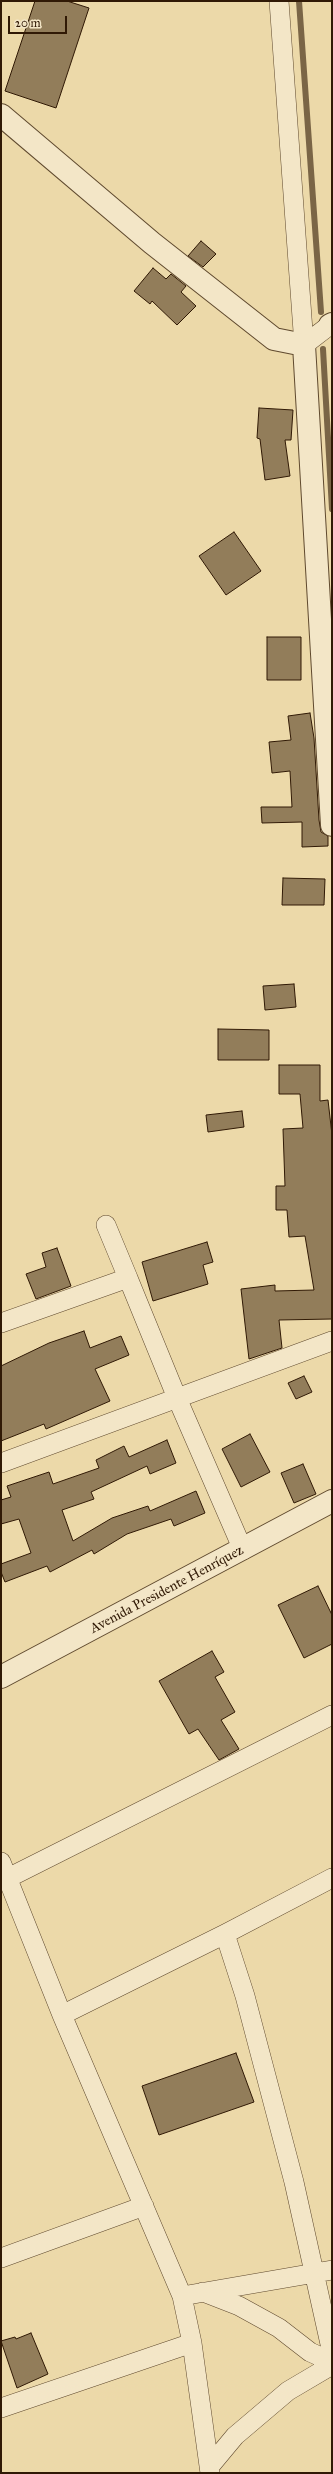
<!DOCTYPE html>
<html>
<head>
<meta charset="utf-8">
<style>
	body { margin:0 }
	#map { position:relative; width:333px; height:2474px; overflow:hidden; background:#ecd9a9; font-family:"IM FELL Great Primer",serif }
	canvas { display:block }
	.frame { position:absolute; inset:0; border:2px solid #301905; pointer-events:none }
	.scale { position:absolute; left:8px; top:16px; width:59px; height:18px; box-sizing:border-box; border:2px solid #301905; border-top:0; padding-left:5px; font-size:12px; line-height:14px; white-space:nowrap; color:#301905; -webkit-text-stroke:3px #f3e6c7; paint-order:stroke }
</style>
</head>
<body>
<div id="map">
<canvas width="333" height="2474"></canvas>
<div class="frame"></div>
<div class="scale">20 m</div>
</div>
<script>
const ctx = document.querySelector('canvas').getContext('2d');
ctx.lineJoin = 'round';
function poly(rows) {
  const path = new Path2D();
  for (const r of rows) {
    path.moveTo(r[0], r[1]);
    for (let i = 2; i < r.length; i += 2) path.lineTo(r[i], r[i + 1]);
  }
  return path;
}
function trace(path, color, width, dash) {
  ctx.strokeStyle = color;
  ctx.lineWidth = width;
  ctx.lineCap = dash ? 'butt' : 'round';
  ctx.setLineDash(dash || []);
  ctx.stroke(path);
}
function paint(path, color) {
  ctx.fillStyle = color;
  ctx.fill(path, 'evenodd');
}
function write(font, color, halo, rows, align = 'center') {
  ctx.font = font + ' "IM FELL Great Primer",serif';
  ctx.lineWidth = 3;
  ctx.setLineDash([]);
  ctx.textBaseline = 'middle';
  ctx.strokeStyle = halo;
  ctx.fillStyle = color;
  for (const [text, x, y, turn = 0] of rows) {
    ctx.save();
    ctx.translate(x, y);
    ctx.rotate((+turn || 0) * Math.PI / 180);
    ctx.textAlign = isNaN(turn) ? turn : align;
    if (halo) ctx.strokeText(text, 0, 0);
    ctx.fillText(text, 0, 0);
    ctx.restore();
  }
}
const stream = poly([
	[299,1,321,312],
	[323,349,332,509]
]);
const building = poly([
	[35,1,67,1,89,8,56,108,5,91,35,1],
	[201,241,216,254,203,267,188,256,201,241],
	[153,268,166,279,171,274,186,286,181,292,196,306,177,325,152,301,150,304,134,291,153,268],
	[259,408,293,410,291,440,285,440,290,476,265,480,260,439,257,438,259,408],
	[234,532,261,571,226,595,199,556,234,532],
	[267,637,301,637,301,680,267,680,267,637],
	[310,713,314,738,319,820,321,832,328,836,328,846,302,847,302,822,262,823,261,807,292,807,290,771,272,773,269,742,291,740,288,716,310,713],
	[283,878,325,879,324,905,282,905,283,878],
	[294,984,296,1007,265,1010,263,986,294,984],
	[218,1029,269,1030,269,1060,218,1060,218,1029],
	[279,1065,320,1065,320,1101,328,1100,332,1135,332,1319,279,1320,282,1348,249,1359,241,1289,275,1285,275,1291,314,1290,305,1236,289,1237,287,1210,276,1210,276,1186,285,1186,283,1129,303,1128,300,1094,279,1094,279,1065],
	[242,1111,244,1127,208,1132,206,1115,242,1111],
	[207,1242,213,1262,203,1265,208,1284,153,1301,142,1262,207,1242],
	[57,1248,71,1286,36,1299,26,1274,46,1267,42,1253,57,1248],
	[84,1331,90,1348,121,1336,129,1355,95,1369,110,1401,46,1429,44,1424,1,1441,1,1366,49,1343,84,1331],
	[304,1376,312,1392,296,1399,288,1383,304,1376],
	[250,1434,270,1472,241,1487,222,1449,250,1434],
	[167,1440,176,1463,150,1474,147,1466,91,1492,94,1499,62,1510,73,1541,112,1518,148,1506,150,1511,196,1491,205,1513,174,1526,171,1519,127,1534,94,1554,92,1550,50,1572,47,1566,5,1582,1,1572,1,1564,31,1553,19,1519,1,1524,1,1500,11,1497,7,1486,49,1472,53,1484,99,1468,96,1460,124,1446,129,1457,167,1440],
	[303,1464,316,1494,294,1503,281,1473,303,1464],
	[318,1586,332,1615,332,1644,304,1658,278,1605,318,1586],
	[212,1651,224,1672,215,1677,235,1712,221,1720,239,1749,219,1760,198,1729,189,1734,159,1681,212,1651],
	[236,2053,254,2102,159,2135,142,2086,236,2053],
	[31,2333,48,2374,17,2388,1,2341,15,2337,16,2339,31,2333]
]);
const minor = poly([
	[279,1,304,345],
	[304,345,330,325],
	[106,1225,128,1278],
	[1,1323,128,1278,177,1398,243,1550],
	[1,1463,332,1341],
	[1,1862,62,2015,182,2296,192,2343,210,2473],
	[8,1878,332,1715],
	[225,1934,245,1996,294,2182,332,2353],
	[62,2015,225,1934,332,1878],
	[1,2258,144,2206],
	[203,2292,239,2306,279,2328,310,2352,332,2362],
	[182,2296,332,2270],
	[1,2408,192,2343],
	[210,2466,235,2436,288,2391,332,2365]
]);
const tertiary = poly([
	[1,115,152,243,274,339,304,345,332,825],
	[330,325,332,324],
	[1,1677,332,1501]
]);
const streetNames = [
	["Avenida Presidente Henríquez",167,1590,-28]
];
trace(stream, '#7a6546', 6);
paint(building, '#927d5a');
trace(building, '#301905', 1);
trace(minor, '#5f492e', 20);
trace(tertiary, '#5f492e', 24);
trace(minor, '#f3e6c7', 19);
trace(tertiary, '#f3e6c7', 22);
write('14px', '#301905', '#f3e6c7', streetNames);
</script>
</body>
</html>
